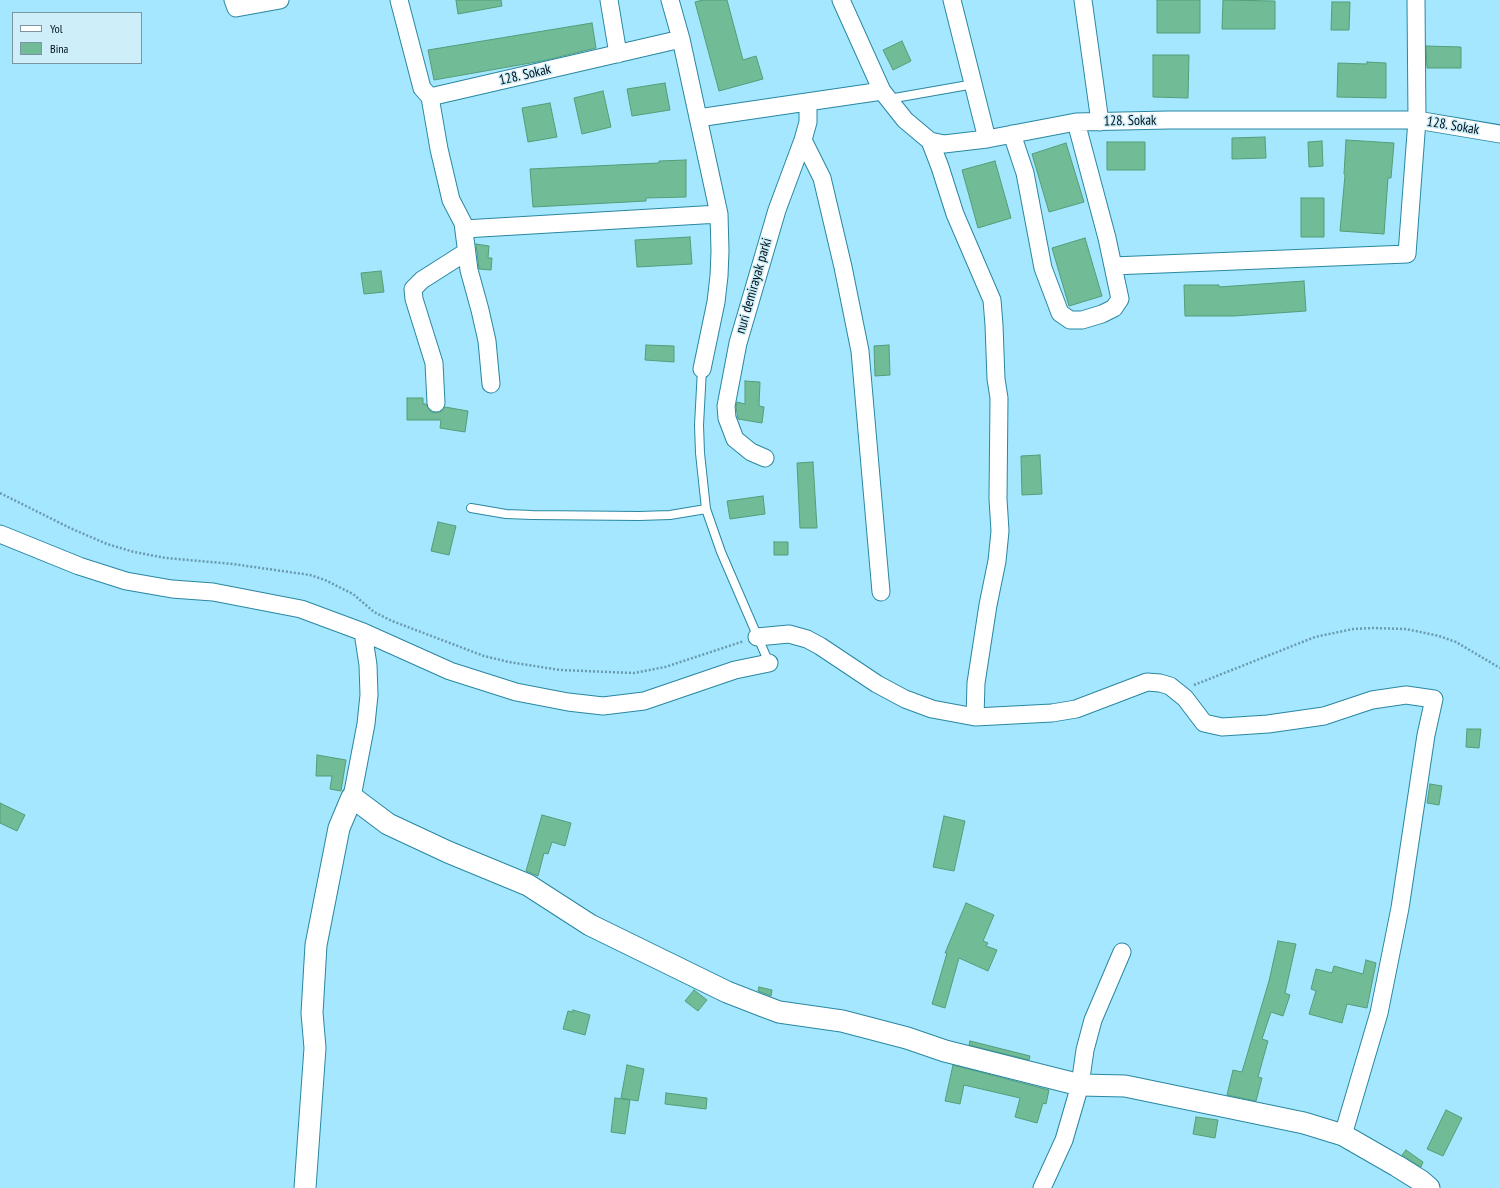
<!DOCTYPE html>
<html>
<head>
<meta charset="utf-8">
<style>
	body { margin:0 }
	#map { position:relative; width:1500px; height:1188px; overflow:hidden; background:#a4e7fe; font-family:"PT Sans Narrow",sans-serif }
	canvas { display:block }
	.legend { position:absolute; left:12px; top:12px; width:130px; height:52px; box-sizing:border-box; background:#ceeefa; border:1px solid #7c95a0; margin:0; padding:5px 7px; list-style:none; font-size:12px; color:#001018 }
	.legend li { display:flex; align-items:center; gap:8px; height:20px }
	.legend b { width:20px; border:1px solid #7c95a0 }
</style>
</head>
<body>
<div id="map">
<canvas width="1500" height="1188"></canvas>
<ul class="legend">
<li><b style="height:5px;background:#fff"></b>Yol</li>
<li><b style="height:11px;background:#71bc96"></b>Bina</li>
</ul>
</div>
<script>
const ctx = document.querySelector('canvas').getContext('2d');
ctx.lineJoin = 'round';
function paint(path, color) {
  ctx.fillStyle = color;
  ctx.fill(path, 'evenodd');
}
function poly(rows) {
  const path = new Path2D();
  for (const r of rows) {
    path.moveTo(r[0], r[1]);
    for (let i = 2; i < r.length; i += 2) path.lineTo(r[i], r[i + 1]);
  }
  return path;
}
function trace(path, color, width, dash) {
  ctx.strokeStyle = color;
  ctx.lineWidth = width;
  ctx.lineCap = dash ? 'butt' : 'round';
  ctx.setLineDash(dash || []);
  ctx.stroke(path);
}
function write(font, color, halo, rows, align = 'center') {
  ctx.font = font + ' "PT Sans Narrow",sans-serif';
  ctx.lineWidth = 3;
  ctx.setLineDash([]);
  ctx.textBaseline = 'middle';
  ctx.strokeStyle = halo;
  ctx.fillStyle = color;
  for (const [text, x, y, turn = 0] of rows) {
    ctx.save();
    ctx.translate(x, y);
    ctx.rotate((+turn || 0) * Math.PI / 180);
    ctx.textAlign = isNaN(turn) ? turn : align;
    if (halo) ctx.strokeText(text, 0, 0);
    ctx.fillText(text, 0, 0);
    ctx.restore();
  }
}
const building = poly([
	[456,0,501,0,502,6,458,14,456,0],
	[703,0,727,0,743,60,756,56,763,79,719,91,695,2,703,0],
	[1157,0,1200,0,1200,33,1157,33,1157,0],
	[1223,0,1275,1,1275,29,1222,29,1223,0],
	[1332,2,1350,2,1349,30,1331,30,1332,2],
	[592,23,596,48,542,61,434,80,428,50,592,23],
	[902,41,911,61,893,70,883,50,902,41],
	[1426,46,1461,47,1461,68,1427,68,1426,46],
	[1153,55,1189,55,1188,98,1153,97,1153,55],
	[1367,62,1386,63,1386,98,1337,97,1338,63,1367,64,1367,62],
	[665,83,670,110,632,116,627,89,665,83],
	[603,91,611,127,582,134,574,98,603,91],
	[550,103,557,137,528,142,522,108,550,103],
	[1265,137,1266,158,1232,159,1232,138,1265,137],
	[1346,140,1394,143,1391,178,1388,178,1384,234,1340,231,1345,175,1344,174,1346,140],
	[1322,141,1323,166,1309,167,1308,142,1322,141],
	[1107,142,1145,142,1145,170,1107,170,1107,142],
	[1066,143,1084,202,1049,212,1032,154,1066,143],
	[686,160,686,197,646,198,646,201,533,207,530,169,659,163,659,161,686,160],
	[995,161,1011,218,978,228,962,170,995,161],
	[1301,198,1324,198,1324,237,1301,237,1301,198],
	[690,237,692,264,637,267,635,240,690,237],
	[1085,238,1102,296,1069,306,1052,248,1085,238],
	[476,244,489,246,488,258,492,258,491,270,479,269,476,244],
	[381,271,384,292,364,294,361,273,381,271],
	[1304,281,1306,311,1234,316,1185,316,1184,285,1219,285,1219,287,1304,281],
	[646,345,674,346,674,362,645,360,646,345],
	[889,345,890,375,875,376,874,346,889,345],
	[745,381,760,382,759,406,764,407,762,423,738,419,736,407,737,402,745,404,745,381],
	[407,398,423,398,423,404,426,404,431,412,436,413,442,411,445,407,468,411,465,432,440,428,441,420,407,420,407,398],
	[1040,455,1042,494,1022,495,1021,456,1040,455],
	[813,462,817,528,800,528,797,463,813,462],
	[763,496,765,514,730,519,727,501,763,496],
	[438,522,456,526,449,555,431,551,438,522],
	[774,542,788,542,788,555,774,555,774,542],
	[1467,729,1481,729,1479,748,1466,747,1467,729],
	[317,755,346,760,341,791,330,789,332,776,316,776,317,755],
	[1430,784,1442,786,1439,805,1427,803,1430,784],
	[0,803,25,815,17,831,0,823,0,803],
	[542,815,571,823,565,846,552,842,548,854,544,853,538,876,526,871,542,815],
	[944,816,965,821,954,871,933,867,944,816],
	[966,903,994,915,983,941,988,943,986,946,997,950,988,971,959,958,945,1008,932,1004,947,953,945,953,966,903],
	[1278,941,1296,944,1285,993,1290,995,1283,1016,1271,1012,1262,1039,1268,1041,1258,1077,1262,1078,1256,1101,1227,1095,1233,1070,1242,1072,1269,981,1278,941],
	[1366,960,1376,963,1367,1008,1347,1004,1342,1023,1309,1014,1316,991,1311,989,1316,969,1332,973,1334,966,1363,974,1366,960],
	[759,987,772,990,771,996,758,991,759,987],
	[694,990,707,1000,698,1011,685,1001,694,990],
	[573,1010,590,1015,585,1035,563,1029,568,1011,573,1012,573,1010],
	[970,1041,1030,1056,1029,1060,969,1045,970,1041],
	[627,1065,644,1069,638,1101,621,1098,627,1065],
	[953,1065,1049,1090,1046,1104,1043,1103,1037,1123,1015,1117,1020,1098,964,1085,960,1104,945,1101,953,1065],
	[666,1093,707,1098,706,1109,665,1104,666,1093],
	[615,1098,630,1100,625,1134,611,1132,615,1098],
	[1446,1110,1462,1118,1443,1156,1427,1149,1446,1110],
	[1196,1117,1218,1120,1215,1138,1193,1134,1196,1117],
	[1406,1150,1423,1162,1421,1167,1402,1155,1406,1150]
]);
const path = poly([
	[0,493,70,528,107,544,134,552,166,558,233,564,310,575,325,580,353,594,374,612,392,621,484,656,509,662,560,670,634,673,665,667,744,641],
	[1194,685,1315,637,1353,629,1373,628,1406,629,1439,636,1456,642,1500,668]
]);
const service = poly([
	[889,99,974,84],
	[702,369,699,425,700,453,706,509,721,552,769,663],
	[471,508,506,514,532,515,639,516,670,515,706,509]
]);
const minor = poly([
	[233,0,236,8,280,0],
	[399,0,422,88,430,97,439,149,451,200,463,223,469,270,480,310,487,341,491,384],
	[609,0,618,54],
	[841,0,882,91,905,120,930,141,944,144,987,139,1076,122,1169,120,1417,120,1500,134],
	[952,0,987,139],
	[1083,0,1100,122],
	[430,97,681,39],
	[698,118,882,91],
	[1012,134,1025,173,1043,268,1060,313,1070,320,1082,320,1102,314,1114,308,1120,299,1107,238,1076,122],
	[803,140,822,178,843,267,860,351,881,592],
	[930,141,940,167,955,214,992,300,994,325,996,379,999,398,998,499,1000,531,997,561,988,605,976,683,975,717],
	[464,229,719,214,681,39,670,0],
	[1113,266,1407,254,1417,120,1416,0],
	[702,369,716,302,719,276,720,251,719,214],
	[436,403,434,363,414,299,413,289,422,280,466,252],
	[765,458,751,452,735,439,727,418,726,406,738,343,777,210,803,140,808,122,808,102],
	[0,534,79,566,126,581,172,589,213,592,301,609,363,632,450,671,516,692,568,702,603,706,644,701,735,670,769,663],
	[757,637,789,634,807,639,820,646,877,684,905,699,932,709,975,717,1052,713,1076,709,1147,682,1160,683,1170,686,1185,698,1204,723,1222,727,1268,724,1324,716,1372,700,1406,695,1434,699,1426,735,1400,908,1379,1013,1343,1135],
	[352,797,366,724,369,695,368,665,363,632],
	[1042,1188,1064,1140,1080,1085,1085,1050,1093,1020,1122,952]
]);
const tertiary = poly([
	[305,1188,315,1048,312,1013,316,945,339,828,352,797,388,824,448,852,528,885,590,925,727,992,763,1006,779,1012,842,1021,907,1038,945,1051,1080,1085,1125,1086,1304,1123,1343,1135,1397,1166,1421,1181,1429,1188]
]);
const streetNames = [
	["128. Sokak",525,75,-13],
	["128. Sokak",1130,121,-1],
	["128. Sokak",1453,126,9],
	["nuri demirayak parki",754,286,-74]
];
paint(building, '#71bc96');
trace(building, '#539d79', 1);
trace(service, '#2a87a1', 10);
trace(minor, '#2a87a1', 19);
trace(tertiary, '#2a87a1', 23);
trace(path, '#6a9aac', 2.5, [2, 2]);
trace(service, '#fff', 8);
trace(minor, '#fff', 17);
trace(tertiary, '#fff', 21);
write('14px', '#001018', '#ceeefa', streetNames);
</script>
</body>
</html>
